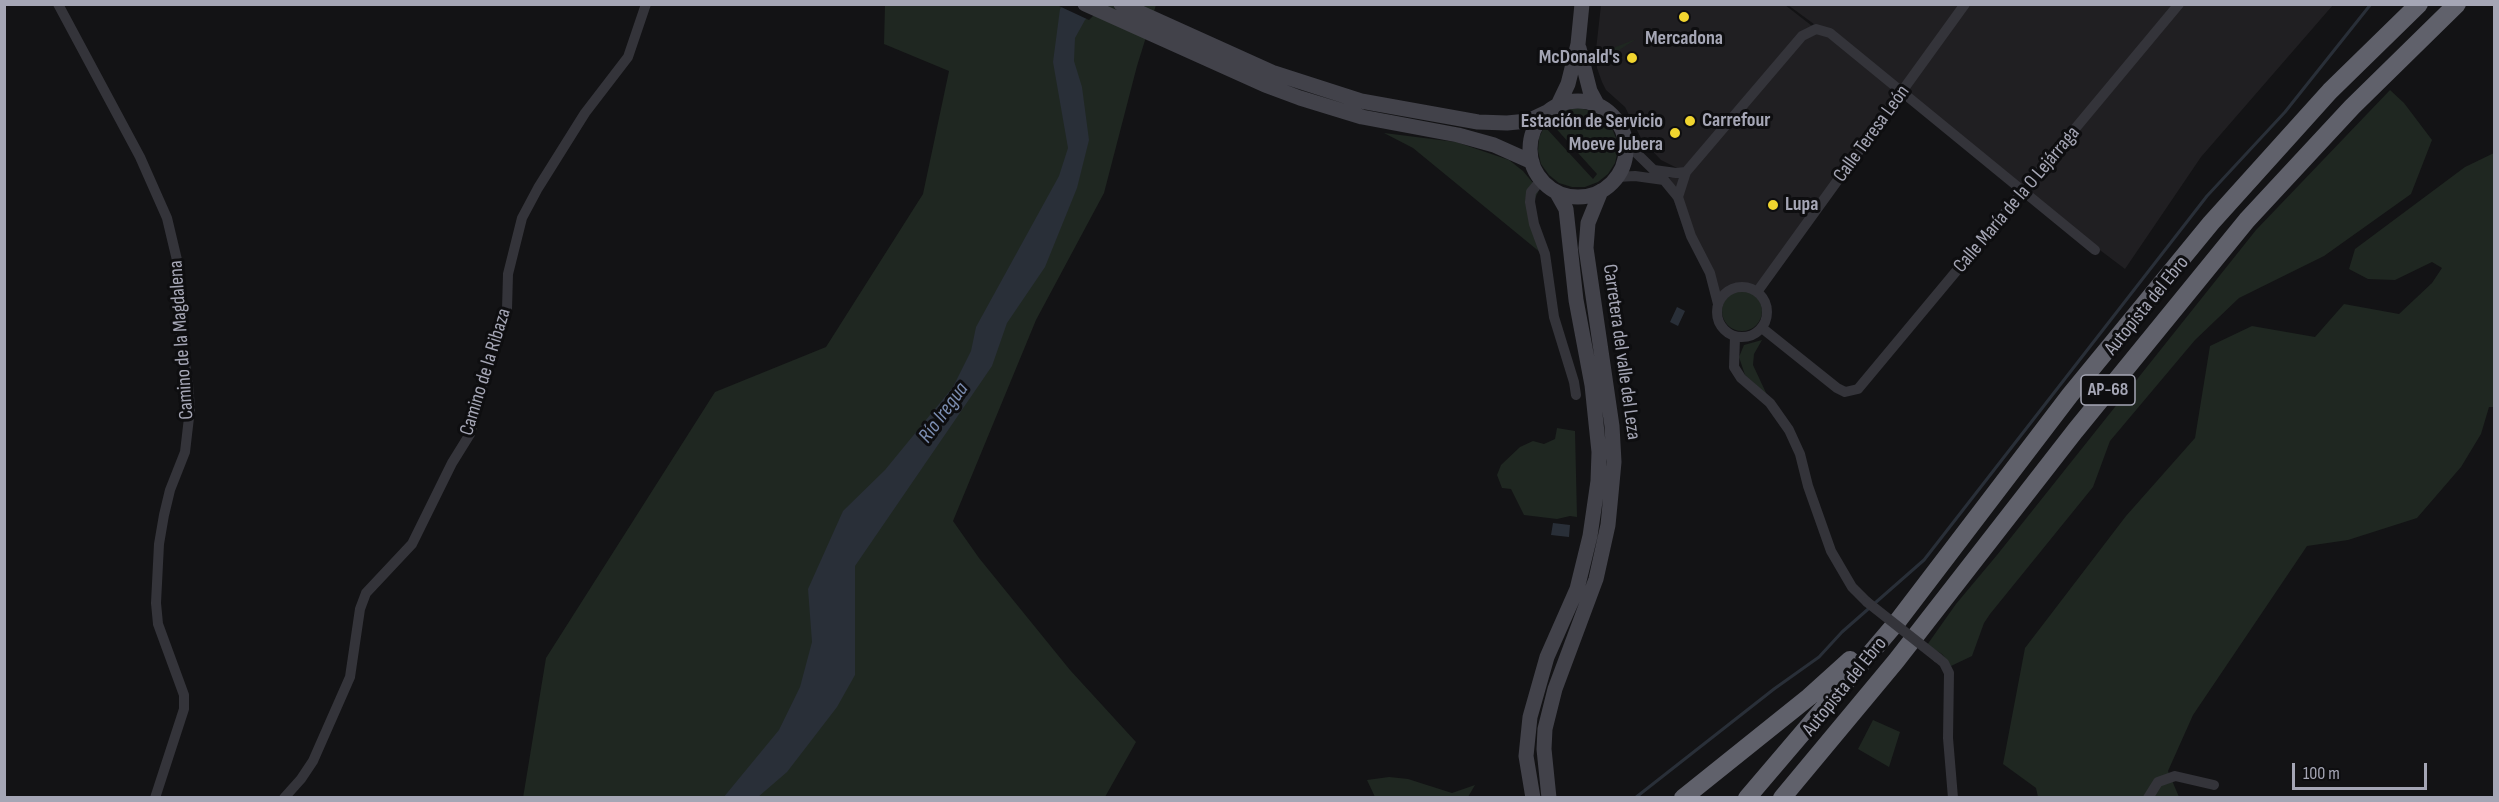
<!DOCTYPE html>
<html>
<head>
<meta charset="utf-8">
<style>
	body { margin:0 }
	#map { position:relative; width:2499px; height:802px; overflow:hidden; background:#131315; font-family:"Sofia Sans Condensed",sans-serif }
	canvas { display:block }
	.frame { position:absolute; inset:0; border:6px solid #a5a6b5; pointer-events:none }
	.scale { position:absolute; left:2292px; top:763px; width:135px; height:27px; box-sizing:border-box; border:3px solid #a5a6b5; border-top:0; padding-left:8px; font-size:18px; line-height:21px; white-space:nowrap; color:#a5a6b5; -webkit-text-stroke:4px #0e0e10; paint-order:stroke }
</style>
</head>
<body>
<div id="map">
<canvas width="2499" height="802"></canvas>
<div class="frame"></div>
<div class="scale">100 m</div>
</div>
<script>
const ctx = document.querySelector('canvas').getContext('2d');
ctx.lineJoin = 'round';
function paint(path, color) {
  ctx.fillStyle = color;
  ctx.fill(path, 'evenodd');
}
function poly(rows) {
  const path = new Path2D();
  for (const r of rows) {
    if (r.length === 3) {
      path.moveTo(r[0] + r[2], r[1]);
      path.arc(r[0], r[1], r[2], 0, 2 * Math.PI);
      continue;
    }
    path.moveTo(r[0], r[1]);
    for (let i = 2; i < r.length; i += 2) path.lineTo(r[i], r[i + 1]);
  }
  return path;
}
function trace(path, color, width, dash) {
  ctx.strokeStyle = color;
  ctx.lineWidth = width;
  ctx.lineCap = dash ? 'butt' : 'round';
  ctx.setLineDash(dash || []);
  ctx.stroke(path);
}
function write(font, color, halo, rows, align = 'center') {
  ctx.font = font + ' "Sofia Sans Condensed",sans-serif';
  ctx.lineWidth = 6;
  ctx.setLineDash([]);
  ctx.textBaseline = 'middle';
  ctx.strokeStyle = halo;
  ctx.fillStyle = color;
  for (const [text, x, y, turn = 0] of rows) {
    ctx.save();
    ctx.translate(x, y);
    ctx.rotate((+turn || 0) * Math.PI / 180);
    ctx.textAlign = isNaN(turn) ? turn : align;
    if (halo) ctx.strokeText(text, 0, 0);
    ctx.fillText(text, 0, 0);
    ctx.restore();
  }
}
const built = poly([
	[1601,5,1785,5,1816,29,1822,30,1788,5,2333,5,2201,157,2125,269,2023,192,1903,91,1757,292,1743,287,1735,288,1722,297,1716,295,1714,286,1664,180,1685,172,1661,160,1642,140,1625,107,1606,90,1602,82,1597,68,1596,50]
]);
const green = poly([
	[885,5,1156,5,1137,66,1104,193,1036,320,953,521,979,558,1070,670,1136,742,1105,797,523,798,546,658,715,392,826,347,923,194,949,71,884,44],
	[1636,39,1610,56,1600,54,1608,50],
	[2390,90,2404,103,2432,140,2411,194,2324,256,2239,298,2195,340,2110,441,2093,487,1990,614,1984,623,1972,656,1951,666,1942,654,1927,645,1956,604,1997,555,2256,230],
	[1579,108,1591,111,1602,117,1611,126,1616,138,1618,150,1615,163,1608,174,1598,182,1585,187,1572,187,1559,183,1549,175,1541,164,1538,151,1539,138,1545,125,1554,116,1566,110],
	[1552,124,1597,174,1593,179,1547,129],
	[1384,133,1456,142,1509,160,1523,171,1539,190,1532,205,1541,253,1413,148],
	[2494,153,2494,407,2489,407,2481,434,2461,467,2417,518,2348,540,2307,546,2193,715,2168,771,2179,797,2038,797,2036,788,2003,764,2025,648,2126,516,2195,438,2210,346,2252,326,2315,337,2344,304,2399,314,2432,283,2442,268,2432,262,2395,280,2368,279,2349,269,2355,249,2465,167],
	[1742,311,20],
	[1762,340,1754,354,1753,365,1767,395,1745,375,1739,357,1744,345],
	[1557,428,1575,431,1577,517,1570,516,1557,519,1524,515,1511,489,1502,488,1497,475,1501,465,1520,447,1533,441,1544,444,1555,439],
	[1873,720,1900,732,1889,767,1858,749],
	[1389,777,1408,779,1452,793,1475,785,1468,797,1375,797,1367,780]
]);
const water = poly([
	[1064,5,1102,5,1085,20,1075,38,1074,61,1082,87,1089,140,1077,188,1045,267,1007,323,992,366,855,566,855,675,837,707,787,772,758,797,723,798,779,730,800,687,812,642,808,589,843,511,885,470,953,387,971,351,976,327,1059,176,1068,148,1053,62,1060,9],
	[1677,307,1685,311,1678,326,1670,322],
	[1553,523,1570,525,1569,537,1551,535]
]);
const pier = poly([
	[1060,4,1105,4,1089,20,1059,6]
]);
const stream = poly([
	[1635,798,1774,689,1819,657,1842,632,1924,560,2207,196,2285,112,2371,4]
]);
const street = poly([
	[58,4,140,157,167,218,177,260,181,339,188,382,190,409,185,452,170,490,164,515,159,544,156,603,158,624,184,695,184,709,155,798],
	[1627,144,1664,180,1678,197,1691,236,1710,273,1718,304],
	[1654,170,1676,173,1686,172,1678,197],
	[1686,172,1802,36,1816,29,1830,33,2095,250],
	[1617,177,1635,176,1664,180],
	[1541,180,1531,192,1530,202,1534,224,1545,254,1554,317,1574,382,1576,395],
	[1742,312,25],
	[1757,292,1965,4],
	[1762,328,1837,388,1845,392,1858,389,2179,4],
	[1735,337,1734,367,1741,378,1770,403,1789,430,1800,454,1808,486,1831,551,1852,587,1867,602],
	[1938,658,1944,663,1949,673,1948,738,1953,798],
	[284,798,301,779,313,761,350,677,360,609,366,593,412,544,452,463,470,434,487,368,507,309,508,274,522,218,538,188,585,113,628,57,646,4],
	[2148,798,2158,782,2175,776,2214,785]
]);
const secondary = poly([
	[1085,4,1265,85,1300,98,1362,117,1458,135,1494,145,1532,162],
	[1121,4,1274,73,1361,101,1478,122,1507,123,1528,121,1547,112],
	[1579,48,1590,91,1597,104],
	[1578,149,48],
	[1558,105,1568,84,1578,44,1582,4],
	[1533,798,1526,756,1530,717,1547,657,1577,589,1590,536,1598,481,1599,452,1592,385,1576,300,1566,209,1557,193],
	[1549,798,1544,749,1545,729,1555,689,1596,579,1608,525,1611,494,1614,462,1612,426,1586,248,1588,223,1601,191]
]);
const highway = poly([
	[1683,798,1809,697,1850,660],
	[1747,798,1897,622,2070,395,2211,223,2330,91,2419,4],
	[1782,798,1896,661,2075,431,2247,220,2352,107,2457,4]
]);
const streetBridge = poly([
	[1867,602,1938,658]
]);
const markers = [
	[1684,17,6,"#f1d52f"],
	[1632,58,6,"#f1d52f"],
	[1690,121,6,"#f1d52f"],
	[1675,133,6,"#f1d52f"],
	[1773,205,6,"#f1d52f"]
];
const shields = [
	[2108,390,54]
];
const shieldNames = [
	["AP-68",2108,390]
];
const poiNames = [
	["Mercadona",1684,39,"center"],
	["McDonald's",1620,58],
	["Carrefour",1702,121,"left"],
	["Estación de Servicio",1663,122],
	["Moeve Jubera",1663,145],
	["Lupa",1785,205,"left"]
];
const streetNames = [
	["Calle Teresa León",1872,134,-54],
	["Calle María de la O Lejárraga",2017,200,-50],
	["Autopista del Ebro",2147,306,-51],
	["Camino de la Magdalena",182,340,-94],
	["Carretera del valle del Leza",1621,352,82],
	["Camino de la Ribaza",486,372,-73],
	["Autopista del Ebro",1845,687,-51]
];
const waterNames = [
	["Río Iregua",944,413,-54]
];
paint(built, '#201f22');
paint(green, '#1f2721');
paint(water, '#292f38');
paint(pier, '#131315');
trace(stream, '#292f38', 3);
trace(street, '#34343a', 10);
trace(secondary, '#42424a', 15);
trace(highway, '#60616b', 18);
trace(streetBridge, '#34343a', 10);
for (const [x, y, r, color] of markers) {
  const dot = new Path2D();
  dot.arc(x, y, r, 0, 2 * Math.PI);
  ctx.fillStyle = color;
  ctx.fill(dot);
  trace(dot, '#0e0e10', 2);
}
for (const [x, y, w] of shields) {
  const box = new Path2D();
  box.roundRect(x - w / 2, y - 15, w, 30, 4.5);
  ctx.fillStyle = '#0e0e10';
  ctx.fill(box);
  trace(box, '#a5a6b5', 1.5);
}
write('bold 18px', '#a5a6b5', null, shieldNames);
write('bold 20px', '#a5a6b5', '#0e0e10', poiNames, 'right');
write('20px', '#a5a6b5', '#0e0e10', streetNames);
write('italic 21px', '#7b8db1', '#0e0e10', waterNames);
</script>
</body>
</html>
